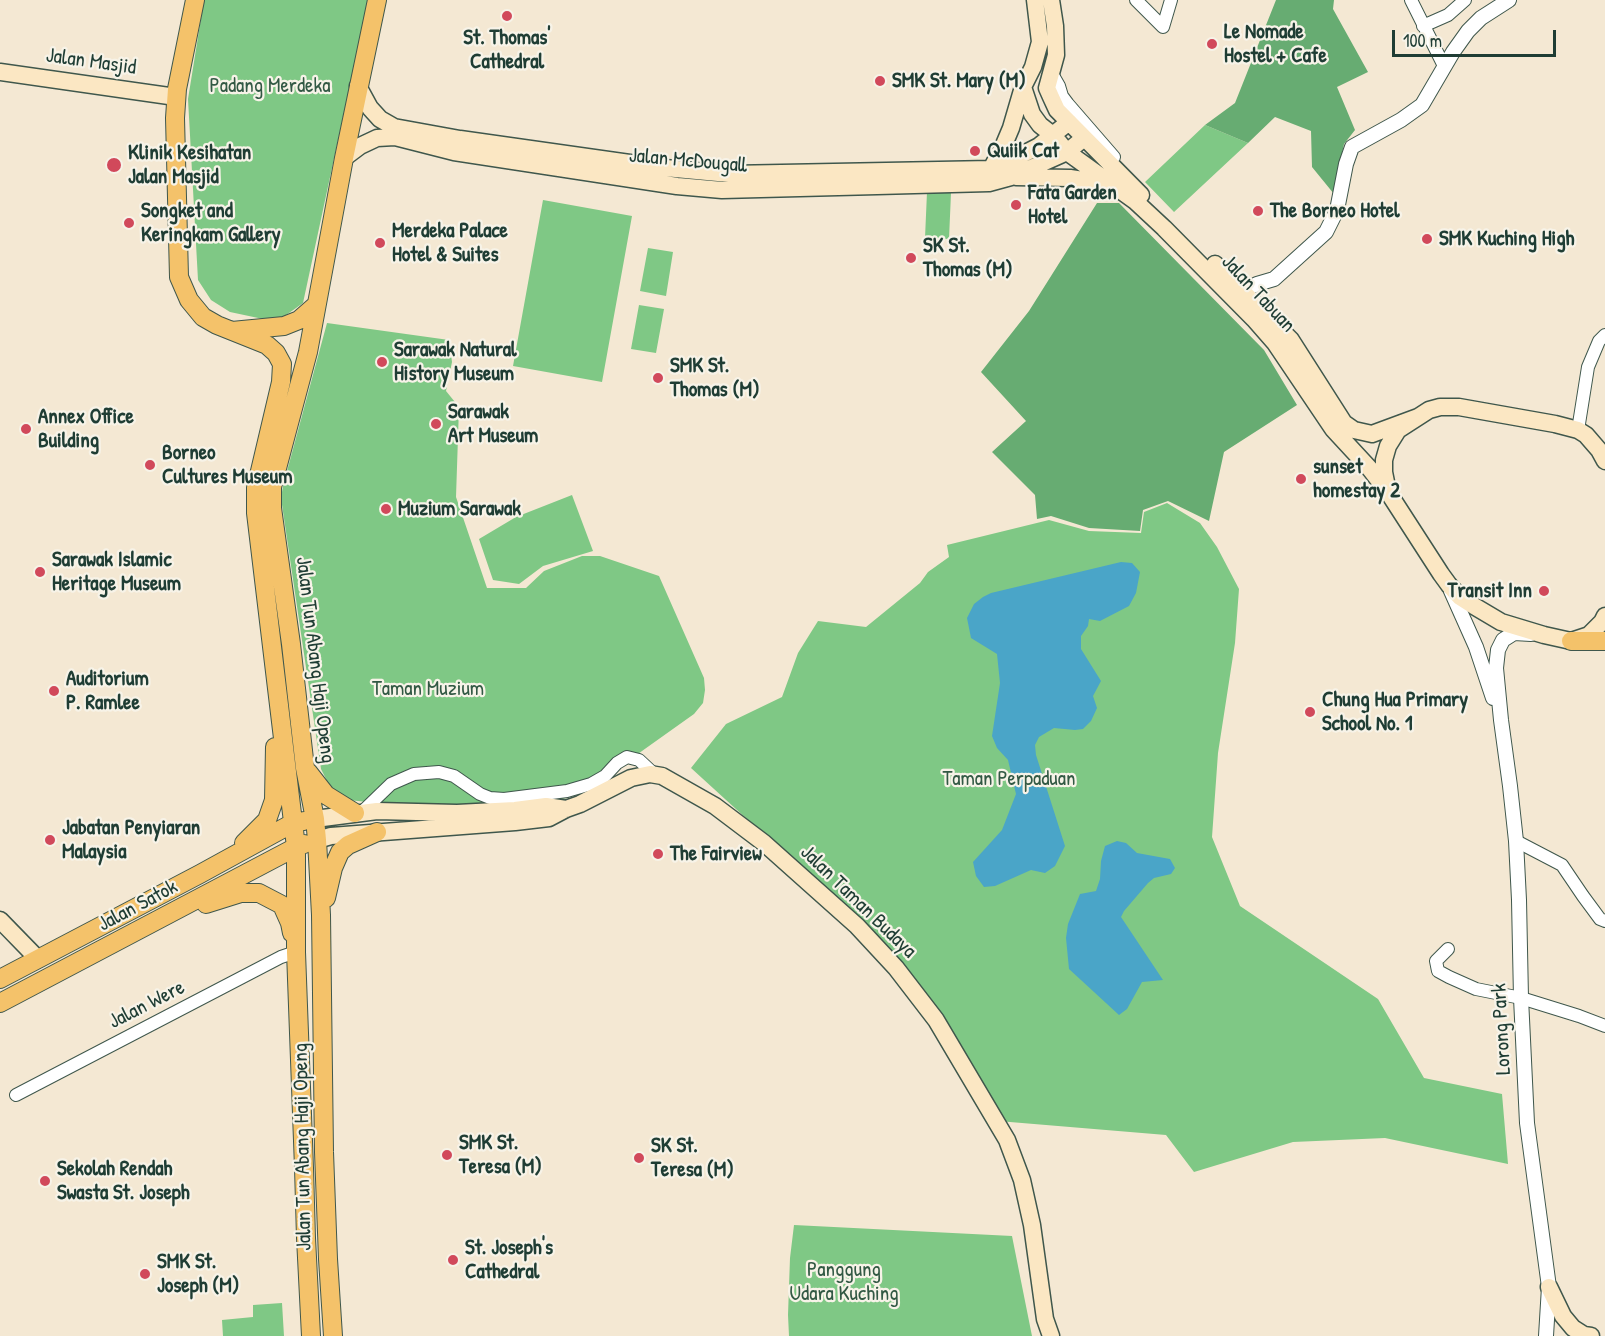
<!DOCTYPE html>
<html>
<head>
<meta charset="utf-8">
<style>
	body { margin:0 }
	#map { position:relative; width:1605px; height:1336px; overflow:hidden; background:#f4e8d3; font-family:"Patrick Hand",sans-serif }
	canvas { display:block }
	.scale { position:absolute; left:1392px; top:30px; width:164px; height:27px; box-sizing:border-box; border:3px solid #1f3d34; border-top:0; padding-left:8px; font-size:18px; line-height:21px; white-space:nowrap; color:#1f3d34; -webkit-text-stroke:4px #f7f3e8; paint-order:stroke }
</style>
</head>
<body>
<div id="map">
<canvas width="1605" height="1336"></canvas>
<div class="scale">100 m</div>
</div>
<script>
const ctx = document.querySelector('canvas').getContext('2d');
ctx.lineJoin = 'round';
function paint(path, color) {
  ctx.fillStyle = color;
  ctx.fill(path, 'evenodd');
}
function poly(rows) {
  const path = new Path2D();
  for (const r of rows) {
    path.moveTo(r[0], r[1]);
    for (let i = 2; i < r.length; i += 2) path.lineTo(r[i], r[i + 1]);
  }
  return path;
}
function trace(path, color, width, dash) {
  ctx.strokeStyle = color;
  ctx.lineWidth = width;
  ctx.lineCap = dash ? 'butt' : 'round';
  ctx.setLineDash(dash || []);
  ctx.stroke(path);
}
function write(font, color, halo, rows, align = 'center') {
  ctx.font = font + ' "Patrick Hand",sans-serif';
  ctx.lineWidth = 4.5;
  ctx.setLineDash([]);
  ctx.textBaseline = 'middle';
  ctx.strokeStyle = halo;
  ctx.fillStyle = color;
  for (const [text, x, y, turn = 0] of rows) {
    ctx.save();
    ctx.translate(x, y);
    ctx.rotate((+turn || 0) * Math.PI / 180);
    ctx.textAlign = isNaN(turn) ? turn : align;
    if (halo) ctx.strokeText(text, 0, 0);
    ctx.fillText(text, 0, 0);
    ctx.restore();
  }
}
const green = poly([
	[204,0,368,0,303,303,282,318,263,319,230,312,211,300,198,280,188,99],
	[1205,125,1248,143,1174,212,1145,182],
	[927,192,951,193,949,239,925,238],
	[543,200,632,216,602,382,513,366],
	[648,248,673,252,666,296,640,291],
	[639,305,664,309,656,353,631,349],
	[327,323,449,340,452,362,446,391,459,407,456,497,487,588,526,588,544,571,582,556,600,556,659,576,704,678,705,690,703,703,694,714,590,788,567,798,542,803,463,807,385,804,349,800,331,789,321,769,281,498,283,486],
	[572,495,593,551,543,566,519,584,493,580,479,539,516,517],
	[1167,503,1200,523,1217,547,1239,589,1235,643,1218,753,1212,837,1240,906,1378,999,1424,1078,1502,1094,1508,1164,1385,1138,1293,1142,1194,1172,1166,1135,998,1121,976,1071,944,1025,794,862,691,768,726,724,782,697,798,653,818,621,866,627,920,583,928,572,949,557,947,545,1049,520,1089,531,1141,533,1144,512],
	[794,1225,1012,1236,1032,1336,789,1336,788,1315,790,1258],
	[282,1303,284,1336,223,1336,222,1320,253,1317,253,1305]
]);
const forest = poly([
	[1276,0,1334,0,1333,9,1368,72,1337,87,1355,130,1344,144,1334,194,1312,167,1311,131,1275,117,1248,143,1205,125,1235,103],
	[1097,203,1119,203,1264,350,1297,405,1224,452,1209,521,1168,501,1143,510,1140,531,1089,528,1051,516,1037,519,1035,495,992,452,1026,421,981,372,1029,311]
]);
const water = poly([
	[1121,562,1132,563,1140,572,1136,593,1129,606,1100,621,1089,619,1088,626,1081,636,1081,649,1101,681,1093,696,1097,708,1091,721,1083,729,1075,730,1054,728,1039,737,1035,745,1036,755,1065,846,1055,866,1045,873,1031,870,995,886,984,887,976,876,973,862,1002,830,1016,794,1008,760,997,748,992,736,1000,683,997,654,971,638,967,618,974,604,983,597,991,593],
	[1117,841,1126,843,1137,853,1170,859,1175,868,1171,874,1154,878,1148,883,1124,911,1121,917,1163,980,1142,982,1127,1009,1119,1015,1069,969,1066,938,1068,924,1080,894,1096,891,1100,879,1101,861,1105,846]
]);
const minor = poly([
	[1136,0,1163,27,1171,0],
	[1411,0,1444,66],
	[1423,26,1448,15,1465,0],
	[1051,72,1059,86,1062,96,1068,104,1114,157],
	[1578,430,1588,367,1599,341,1605,335],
	[362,812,391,784,414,774,439,772,454,776,480,794,490,798,504,799,567,791,591,784,605,776,617,763,627,757,639,760,654,774],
	[1516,841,1562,865,1583,896,1600,919,1605,921],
	[1448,949,1436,961,1438,971,1449,977,1476,989,1521,998,1579,1016,1605,1026],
	[16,1095,281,957,296,952]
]);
const tertiary = poly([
	[1243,291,1257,284,1274,279,1326,232,1337,210,1346,164,1352,147,1401,120,1422,105,1453,52,1468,31,1481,18,1509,0],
	[1451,591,1476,647,1493,698],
	[1531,634,1514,633,1503,640,1498,650,1496,668,1501,720,1510,786,1516,841,1519,900,1521,998,1527,1123,1549,1287,1546,1336]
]);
const secondary = poly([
	[1035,0,1040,42,1033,67,1023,87,1032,114,1040,125,1054,136,1067,152,1135,201,1164,228,1254,319,1275,343,1333,429,1370,469,1388,492],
	[1051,0,1055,26,1056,55,1047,88,1051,97,1057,110,1141,195],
	[0,72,176,97],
	[358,86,370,108,380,119,394,127,460,139,665,168,729,174,991,169,1008,162,1039,146,1069,122],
	[344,158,360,146,377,138,395,137,454,152,677,186,722,190,877,186,989,183,1011,177,1067,152,1084,138],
	[991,169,1003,147,1011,128,1023,87],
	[1016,177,1070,178,1109,184],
	[1215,264,1291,340,1344,423,1354,430,1372,434,1418,417],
	[1605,461,1599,450,1586,435,1578,430,1555,424,1459,407,1440,407,1429,410,1398,430,1388,446,1384,460,1384,472,1388,492,1441,574,1449,585,1460,597,1474,606,1501,622,1544,635,1571,641,1589,635,1602,622,1605,616],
	[315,819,377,811,457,813,515,810,546,806,566,809],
	[317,840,331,836,515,822,549,818,566,809,580,804,631,778,650,774,662,776,715,806,764,843,857,926,896,968,936,1020,1007,1140,1022,1180,1032,1225,1045,1319,1051,1336],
	[0,920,38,959],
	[1549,1287,1563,1316,1573,1328,1584,1335,1591,1336]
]);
const primary = poly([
	[195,0,177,89,175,118,179,277,189,300,203,317,217,325,232,331,284,326,299,320,315,306],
	[232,331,267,345,276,353,282,364,281,382,256,488,256,513,296,847,296,952,304,1168,306,1238,311,1336],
	[1571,641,1605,641],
	[308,772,326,795,355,813],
	[244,843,267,820,274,800,275,747],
	[326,898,333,868,340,852,348,845,377,832],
	[206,904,241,893,259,893,282,905,290,923,292,933],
	[0,979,200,874,293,823,304,821],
	[0,1003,296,847,304,844],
	[333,1336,328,1259,324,1152,321,915,317,840,315,819,305,768,291,644,272,508,272,487,308,352,344,158,377,0]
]);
const markers = [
	[507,16,6,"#d1495b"],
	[1212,44,6,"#d1495b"],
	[880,81,6,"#d1495b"],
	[975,151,6,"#d1495b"],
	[114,165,8,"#d1495b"],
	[1016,205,6,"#d1495b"],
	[1258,211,6,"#d1495b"],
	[129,223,6,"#d1495b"],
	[1427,239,6,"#d1495b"],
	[380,243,6,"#d1495b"],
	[911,258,6,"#d1495b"],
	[382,362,6,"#d1495b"],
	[658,378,6,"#d1495b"],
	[436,424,6,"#d1495b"],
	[26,429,6,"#d1495b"],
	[150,465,6,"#d1495b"],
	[1301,479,6,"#d1495b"],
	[386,509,6,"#d1495b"],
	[40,572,6,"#d1495b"],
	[1544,591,6,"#d1495b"],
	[54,691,6,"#d1495b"],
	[1310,712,6,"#d1495b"],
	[50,840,6,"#d1495b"],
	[658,854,6,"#d1495b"],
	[447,1155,6,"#d1495b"],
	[639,1158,6,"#d1495b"],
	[45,1181,6,"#d1495b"],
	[453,1260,6,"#d1495b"],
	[145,1274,6,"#d1495b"]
];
const poiNames = [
	["Le Nomade",1224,32],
	["Hostel + Cafe",1224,56],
	["St. Thomas'",507,38,"center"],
	["Cathedral",507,62,"center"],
	["SMK St. Mary (M)",892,81],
	["Quiik Cat",987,151],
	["Klinik Kesihatan",128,153],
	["Jalan Masjid",128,177],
	["Fata Garden",1028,193],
	["Hotel",1028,217],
	["Songket and",141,211],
	["Keringkam Gallery",141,235],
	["The Borneo Hotel",1270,211],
	["Merdeka Palace",392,231],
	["Hotel & Suites",392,255],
	["SMK Kuching High",1439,239],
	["SK St.",923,246],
	["Thomas (M)",923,270],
	["Sarawak Natural",394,350],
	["History Museum",394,374],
	["SMK St.",670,366],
	["Thomas (M)",670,390],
	["Sarawak",448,412],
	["Art Museum",448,436],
	["Annex Office",38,417],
	["Building",38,441],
	["Borneo",162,453],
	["Cultures Museum",162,477],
	["sunset",1313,467],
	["homestay 2",1313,491],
	["Muzium Sarawak",398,509],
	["Sarawak Islamic",52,560],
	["Heritage Museum",52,584],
	["Transit Inn",1532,591,"right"],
	["Auditorium",66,679],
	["P. Ramlee",66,703],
	["Chung Hua Primary",1322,700],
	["School No. 1",1322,724],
	["Jabatan Penyiaran",62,828],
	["Malaysia",62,852],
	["The Fairview",670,854],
	["SMK St.",459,1143],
	["Teresa (M)",459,1167],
	["SK St.",651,1146],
	["Teresa (M)",651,1170],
	["Sekolah Rendah",57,1169],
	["Swasta St. Joseph",57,1193],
	["St. Joseph's",465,1248],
	["Cathedral",465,1272],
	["SMK St.",157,1262],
	["Joseph (M)",157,1286]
];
const streetNames = [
	["Jalan Masjid",91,62,8],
	["Jalan McDougall",688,161,5],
	["Jalan Tabuan",1258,294,47],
	["Jalan Tun Abang Haji Openg",315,660,83],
	["Jalan Taman Budaya",858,902,44],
	["Jalan Satok",138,906,-28],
	["Jalan Were",147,1005,-27],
	["Lorong Park",1502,1029,-93],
	["Jalan Tun Abang Haji Openg",303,1147,-91]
];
const parkNames = [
	["Padang Merdeka",270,86],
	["Taman Muzium",428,689],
	["Taman Perpaduan",1009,779],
	["Panggung",844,1270],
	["Udara Kuching",844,1294]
];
paint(green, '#7fc885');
paint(forest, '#67ac72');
paint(water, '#4aa5c8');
trace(minor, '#3f574c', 14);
trace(tertiary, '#3f574c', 16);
trace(secondary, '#3f574c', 19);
trace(primary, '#3f574c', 20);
trace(minor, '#fff', 12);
trace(tertiary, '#fff', 14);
trace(secondary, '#fbe7c3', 16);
trace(primary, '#f4c26a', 18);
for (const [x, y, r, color] of markers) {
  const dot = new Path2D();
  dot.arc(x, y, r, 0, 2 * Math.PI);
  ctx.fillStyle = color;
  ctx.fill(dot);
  trace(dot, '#f7f3e8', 2);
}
write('bold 21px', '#1f3d34', '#f7f3e8', poiNames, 'left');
write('21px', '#1f3d34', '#f7f3e8', streetNames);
write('21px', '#325944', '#f7f3e8', parkNames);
</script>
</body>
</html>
